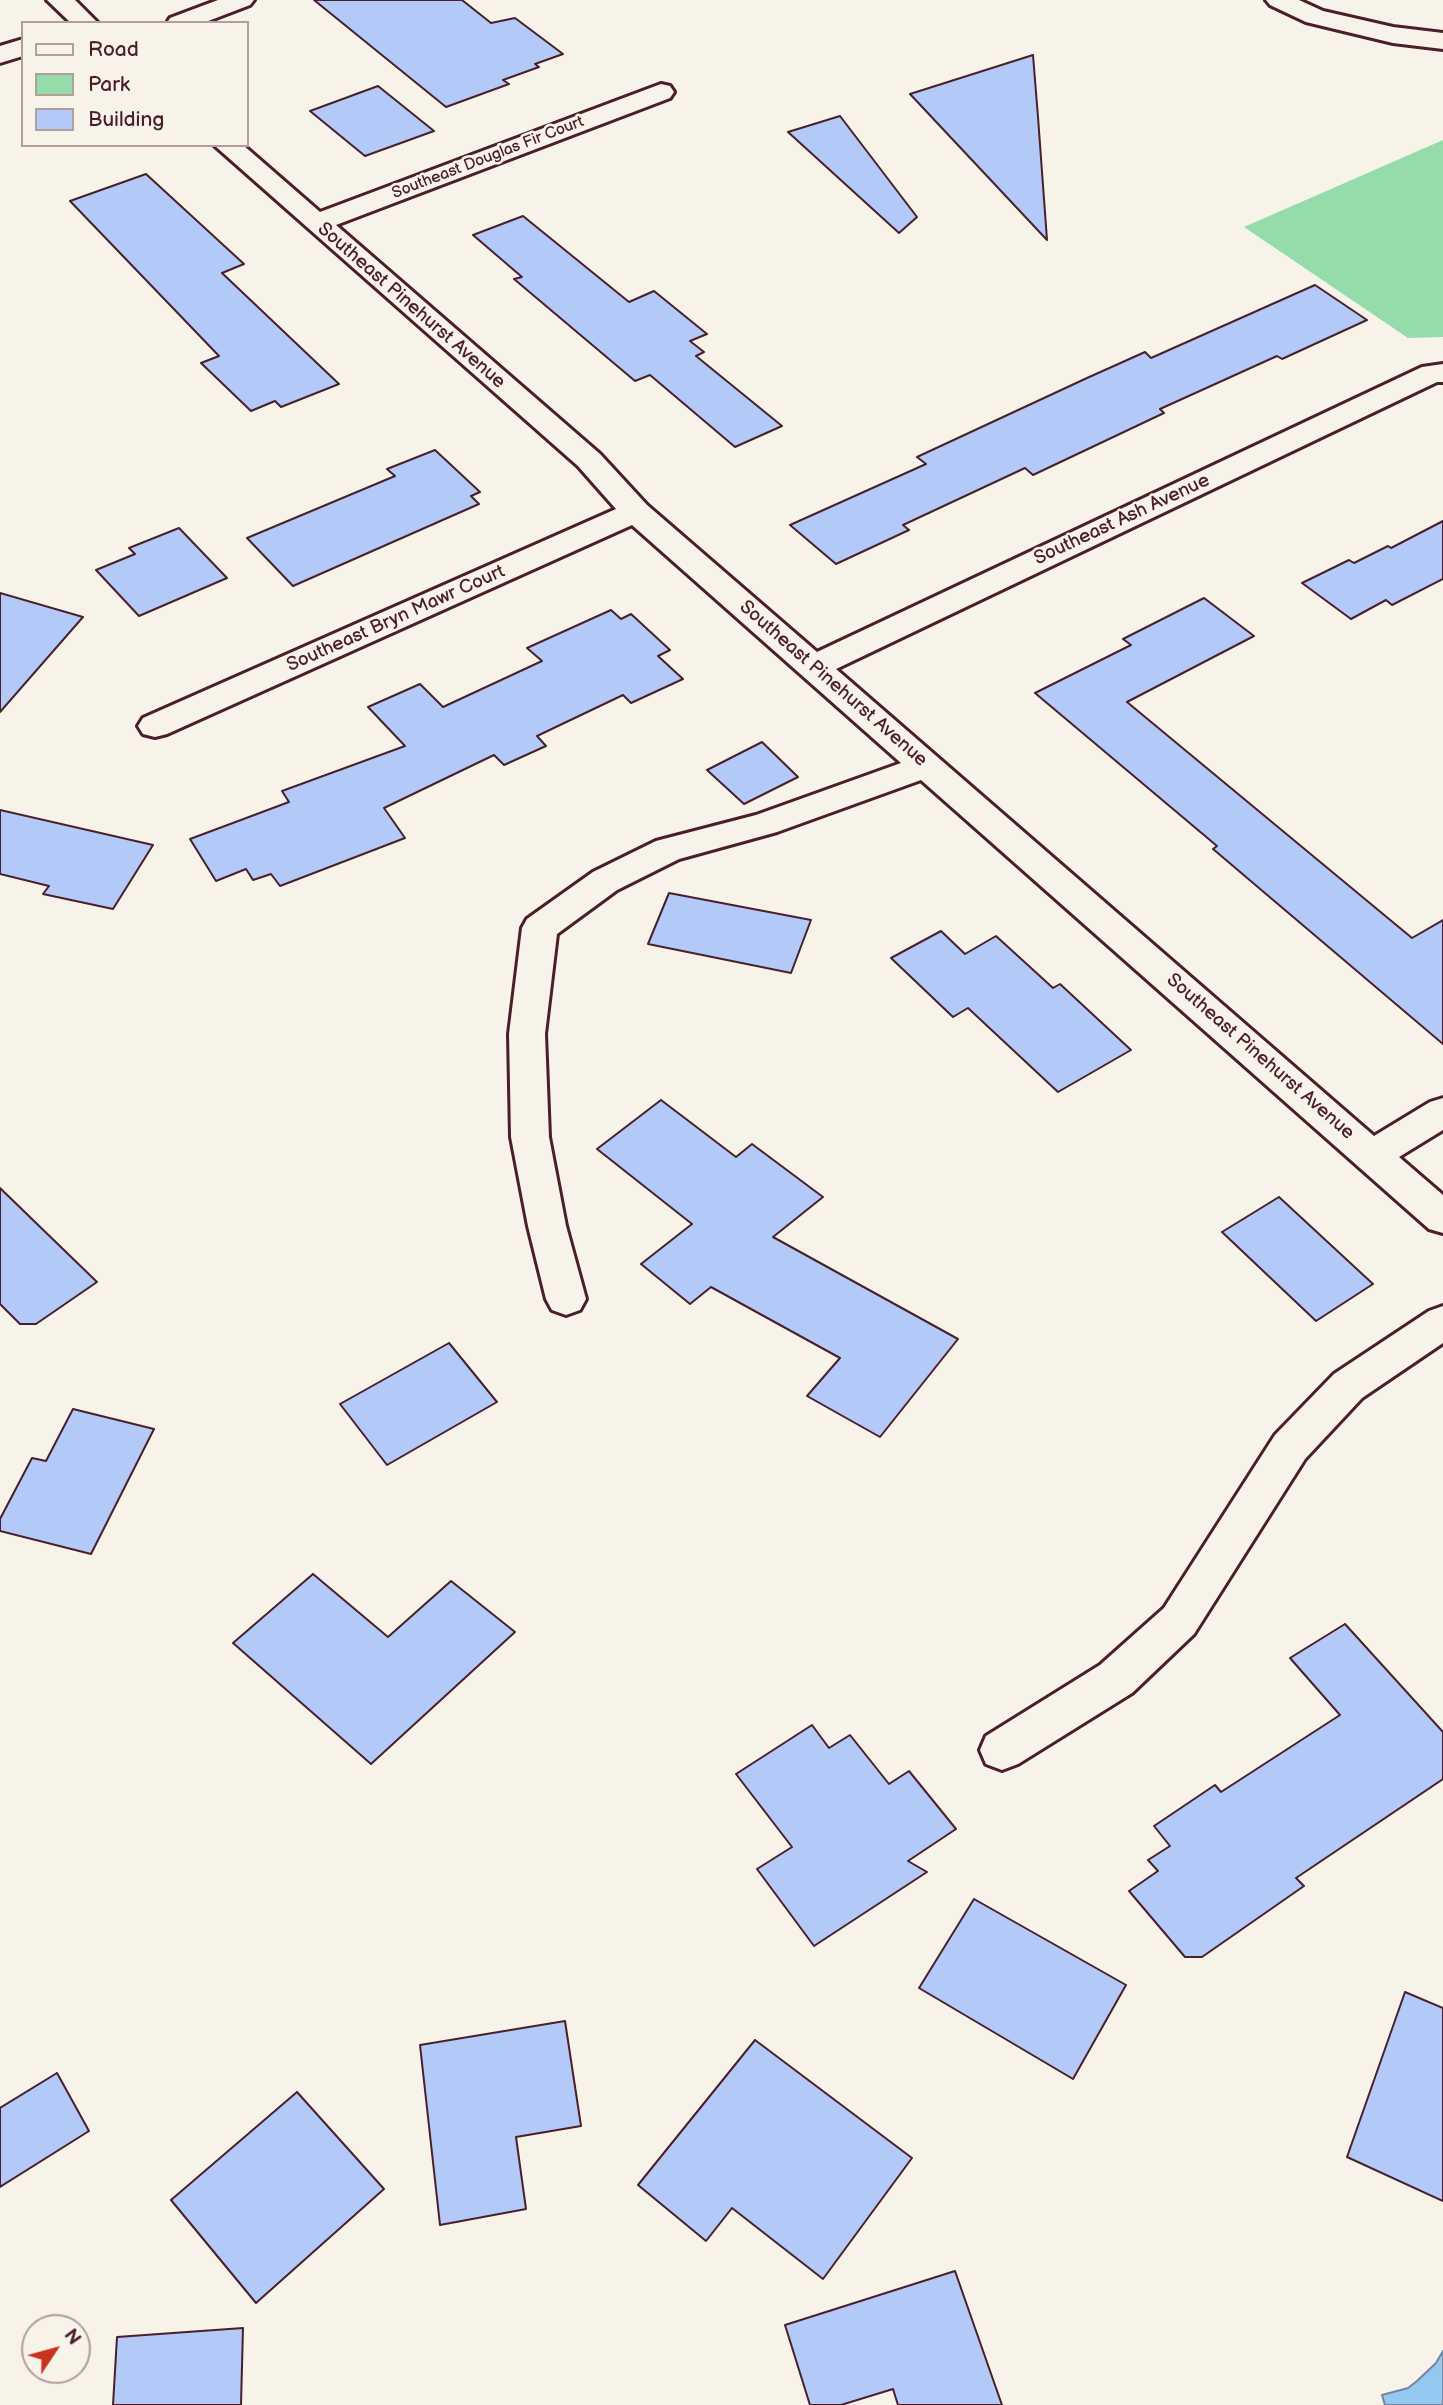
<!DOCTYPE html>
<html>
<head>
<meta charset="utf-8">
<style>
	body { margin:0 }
	#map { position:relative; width:1443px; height:2405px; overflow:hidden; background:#f7f3e8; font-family:"Balsamiq Sans",sans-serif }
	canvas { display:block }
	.legend { position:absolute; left:21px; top:21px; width:228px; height:126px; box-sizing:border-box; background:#f7f3e8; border:2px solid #b29e9c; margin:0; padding:9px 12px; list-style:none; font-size:21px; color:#4a1f2b }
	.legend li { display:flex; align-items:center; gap:14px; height:35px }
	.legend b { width:35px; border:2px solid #b29e9c }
	.north { position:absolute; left:21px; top:2314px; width:70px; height:70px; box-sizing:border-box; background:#f7f3e8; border:2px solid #b29e9c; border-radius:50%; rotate:54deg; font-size:19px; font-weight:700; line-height:28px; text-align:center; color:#4a1f2b }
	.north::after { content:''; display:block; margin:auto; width:24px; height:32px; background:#c8321e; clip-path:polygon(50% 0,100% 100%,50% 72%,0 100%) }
</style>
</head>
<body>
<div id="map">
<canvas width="1443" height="2405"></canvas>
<ul class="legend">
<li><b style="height:9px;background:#f7f3e8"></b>Road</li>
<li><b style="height:19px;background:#95dcaa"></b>Park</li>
<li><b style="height:19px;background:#b3c9f8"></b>Building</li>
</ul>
<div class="north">N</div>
</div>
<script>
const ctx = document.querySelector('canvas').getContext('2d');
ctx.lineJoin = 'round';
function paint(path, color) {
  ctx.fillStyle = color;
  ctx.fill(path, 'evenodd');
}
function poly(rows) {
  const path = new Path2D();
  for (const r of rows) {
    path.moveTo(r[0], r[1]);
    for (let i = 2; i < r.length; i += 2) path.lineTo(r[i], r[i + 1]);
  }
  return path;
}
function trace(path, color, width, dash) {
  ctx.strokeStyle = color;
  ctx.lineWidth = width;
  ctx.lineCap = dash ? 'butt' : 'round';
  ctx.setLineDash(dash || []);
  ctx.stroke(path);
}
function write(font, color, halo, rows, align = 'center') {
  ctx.font = font + ' "Balsamiq Sans",sans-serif';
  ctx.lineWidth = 5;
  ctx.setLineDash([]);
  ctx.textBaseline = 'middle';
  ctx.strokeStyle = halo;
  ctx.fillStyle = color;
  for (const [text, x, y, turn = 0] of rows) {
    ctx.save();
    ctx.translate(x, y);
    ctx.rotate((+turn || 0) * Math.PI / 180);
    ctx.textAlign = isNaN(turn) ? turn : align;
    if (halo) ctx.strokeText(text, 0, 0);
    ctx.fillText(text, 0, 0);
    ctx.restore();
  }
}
const green = poly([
	[1443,140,1443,337,1408,338,1244,227]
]);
const water = poly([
	[1443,2351,1443,2405,1385,2405,1382,2395,1408,2388,1417,2381,1436,2363,1443,2351]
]);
const building = poly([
	[314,0,462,0,491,23,515,18,563,54,535,64,539,67,503,80,509,84,446,107,314,0],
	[1033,55,1038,117,1047,240,910,94,1033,55],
	[378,86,434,131,365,156,310,111,378,86],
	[840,116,917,217,899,233,788,132,840,116],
	[146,174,244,264,222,273,339,384,281,407,275,401,251,411,201,363,219,356,70,201,146,174],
	[523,216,629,302,654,291,707,334,690,341,704,352,696,356,782,426,735,447,650,375,635,381,514,279,522,277,473,235,523,216],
	[1315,285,1367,320,1282,359,1277,356,1160,409,1164,413,1033,475,1025,468,903,525,909,530,836,564,790,525,926,464,917,457,1087,378,1145,352,1151,358,1315,285],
	[435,450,480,492,471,496,479,504,293,586,247,538,395,476,387,469,435,450],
	[1443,521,1443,579,1392,605,1386,600,1351,619,1302,583,1349,560,1354,563,1388,546,1391,548,1443,521],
	[179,528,227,578,139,616,96,570,135,554,129,548,179,528],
	[0,593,83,617,0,712,0,593],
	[1204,598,1254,636,1127,702,1412,938,1443,920,1443,1044,1213,849,1217,846,1035,693,1131,645,1123,639,1204,598],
	[611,610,621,619,631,614,670,650,658,656,683,679,631,703,623,695,537,736,546,746,504,765,494,755,384,808,405,838,280,886,271,874,253,880,246,869,216,881,190,839,289,802,282,791,405,746,368,707,420,684,443,707,542,661,527,648,611,610],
	[762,742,798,777,744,804,707,770,762,742],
	[0,810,153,845,113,909,43,894,49,886,0,874,0,810],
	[669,893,811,920,791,973,648,944,669,893],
	[941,931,965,954,996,936,1053,988,1060,984,1131,1050,1058,1092,968,1008,953,1017,891,958,941,931],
	[661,1100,736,1157,752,1144,823,1197,773,1237,958,1339,880,1437,807,1396,840,1358,711,1287,690,1304,641,1264,692,1224,597,1149,661,1100],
	[0,1188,97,1282,36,1324,20,1324,0,1304,0,1188],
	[1279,1197,1373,1284,1316,1321,1222,1232,1279,1197],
	[449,1343,497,1402,387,1465,340,1404,449,1343],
	[73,1409,154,1429,91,1554,0,1531,0,1519,32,1458,46,1461,73,1409],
	[313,1574,388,1637,451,1581,515,1632,371,1764,233,1643,313,1574],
	[1345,1624,1443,1732,1443,1779,1296,1878,1304,1886,1202,1957,1185,1957,1129,1891,1158,1871,1148,1860,1170,1846,1154,1826,1215,1785,1221,1792,1340,1715,1290,1658,1345,1624],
	[812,1725,829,1748,850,1735,889,1784,909,1771,956,1829,908,1861,927,1872,814,1946,757,1869,792,1847,736,1774,812,1725],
	[974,1899,1126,1985,1073,2079,919,1988,974,1899],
	[1405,1992,1443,2008,1443,2201,1347,2157,1405,1992],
	[565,2021,581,2126,516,2137,526,2209,440,2225,420,2045,565,2021],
	[755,2040,912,2158,823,2279,732,2208,706,2241,638,2185,755,2040],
	[57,2073,89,2131,0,2187,0,2108,57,2073],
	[297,2092,384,2189,256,2303,171,2200,297,2092],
	[955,2271,1002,2405,898,2405,893,2389,841,2405,810,2405,785,2325,955,2271],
	[243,2328,241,2405,113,2405,117,2337,243,2328]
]);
const minor = poly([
	[47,0,75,0,98,23,71,23,47,0],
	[218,0,254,0,250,5,203,23,167,23,170,18,218,0],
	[1266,0,1299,0,1323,11,1393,27,1443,33,1443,49,1393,43,1306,22,1270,5,1266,0],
	[23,39,23,56,0,63,0,46,23,39],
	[661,84,670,86,674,92,670,98,336,225,600,454,647,505,817,652,1422,367,1443,364,1443,382,1437,382,836,669,1374,1136,1430,1102,1443,1098,1443,1130,1399,1157,1443,1195,1443,1233,1429,1229,921,780,777,832,679,859,617,890,557,934,545,1034,549,1137,566,1226,586,1299,580,1310,566,1315,552,1310,546,1299,528,1226,511,1137,509,1034,522,928,527,919,593,872,656,841,756,815,901,763,632,525,167,734,155,737,143,734,138,726,143,718,616,509,578,466,214,145,243,145,320,212,661,84],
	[1443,1306,1443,1343,1362,1398,1305,1459,1194,1634,1132,1693,1018,1764,1002,1770,986,1764,980,1750,986,1736,1100,1665,1164,1608,1275,1435,1334,1374,1429,1311,1443,1306]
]);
const farStreetnames = [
	["Southeast Douglas Fir Court",488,158,-21]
];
const streetNames = [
	["Southeast Pinehurst Avenue",411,306,41],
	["Southeast Ash Avenue",1122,520,-25],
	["Southeast Bryn Mawr Court",396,619,-24],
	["Southeast Pinehurst Avenue",833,684,41],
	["Southeast Pinehurst Avenue",1260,1057,41]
];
paint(green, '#95dcaa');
paint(water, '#94c8f1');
trace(water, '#7684a2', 2);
paint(building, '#b3c9f8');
trace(building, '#4a1f2b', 2);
trace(minor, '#4a1f2b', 6);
paint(minor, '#f7f3e8');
write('16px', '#4a1f2b', '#f7f3e8', farStreetnames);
write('19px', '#4a1f2b', '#f7f3e8', streetNames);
</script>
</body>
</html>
